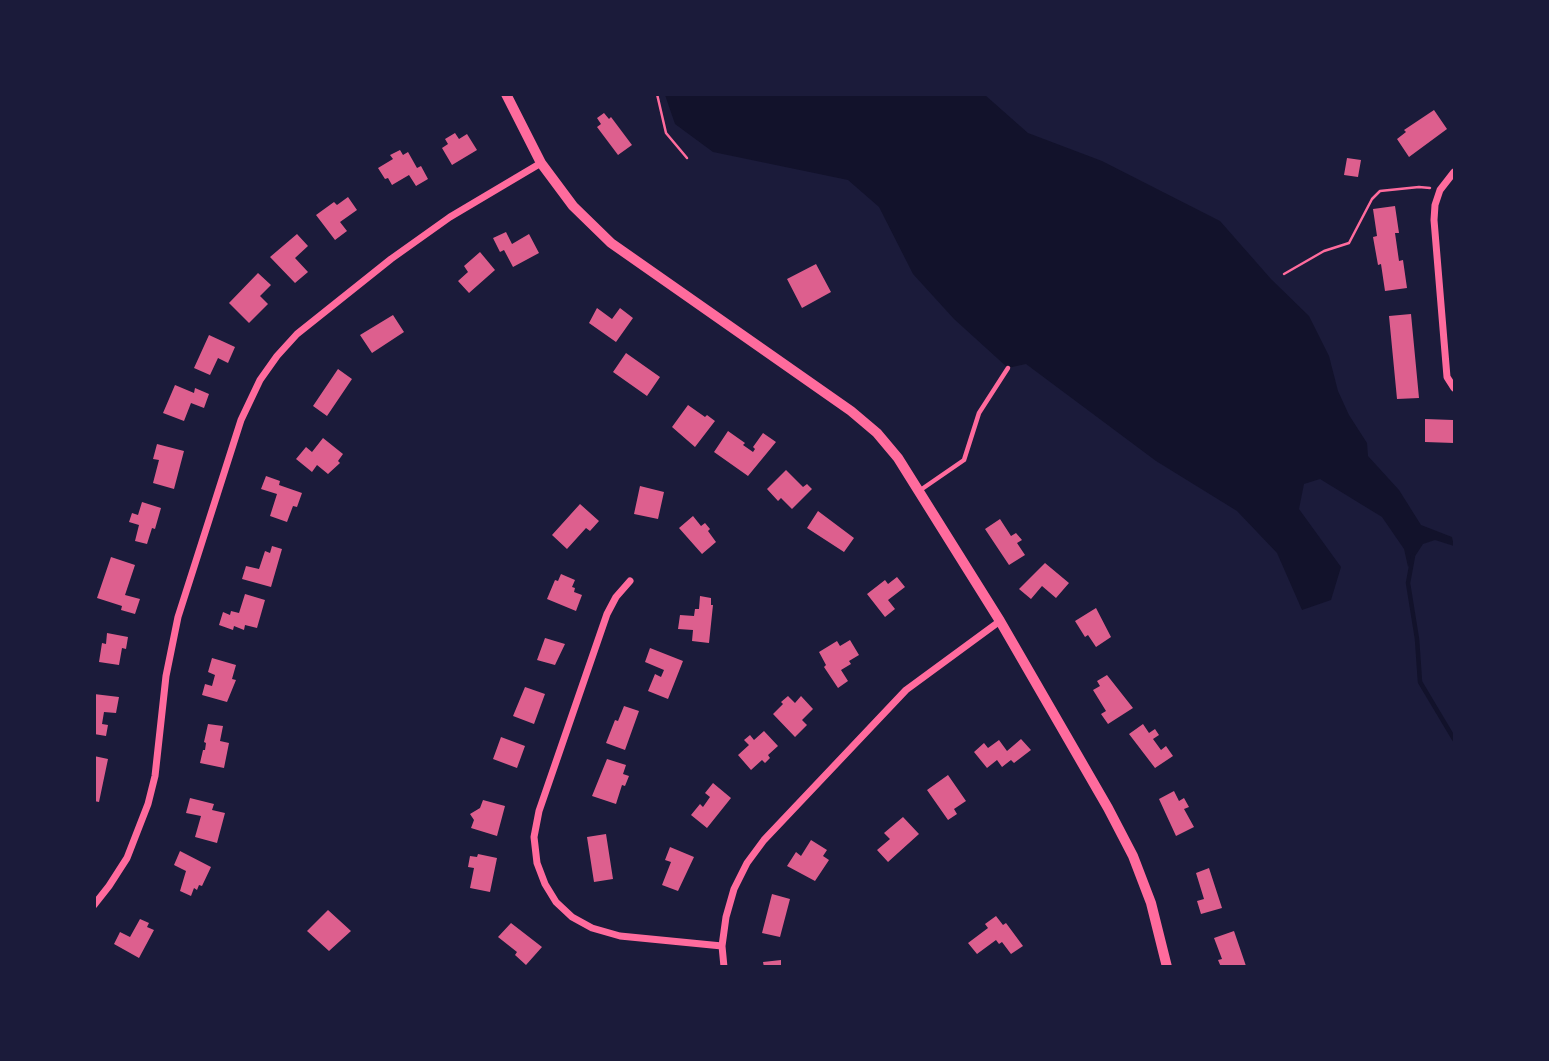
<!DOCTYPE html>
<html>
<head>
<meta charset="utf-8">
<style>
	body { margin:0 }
	#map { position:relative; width:1549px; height:1061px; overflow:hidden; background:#1b1b3a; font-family:Inter,sans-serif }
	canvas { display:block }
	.frame { position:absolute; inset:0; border:96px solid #1b1b3a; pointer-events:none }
</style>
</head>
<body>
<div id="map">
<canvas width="1549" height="1061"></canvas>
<div class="frame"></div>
</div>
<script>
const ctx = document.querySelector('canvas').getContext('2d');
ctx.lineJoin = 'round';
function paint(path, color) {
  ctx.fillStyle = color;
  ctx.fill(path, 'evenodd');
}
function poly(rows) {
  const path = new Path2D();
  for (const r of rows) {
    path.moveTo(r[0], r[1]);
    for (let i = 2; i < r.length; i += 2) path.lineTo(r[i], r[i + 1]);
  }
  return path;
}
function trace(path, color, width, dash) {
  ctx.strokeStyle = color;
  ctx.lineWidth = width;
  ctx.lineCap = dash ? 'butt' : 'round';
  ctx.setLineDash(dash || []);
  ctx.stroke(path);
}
const water = poly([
	[665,95,985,95,1028,133,1102,161,1220,221,1271,279,1309,316,1329,356,1338,391,1349,415,1367,443,1368,456,1399,490,1421,525,1452,537,1454,546,1435,540,1423,544,1408,567,1404,549,1382,517,1320,479,1304,484,1299,509,1341,567,1331,600,1302,610,1277,553,1237,511,1156,461,1026,364,1008,368,954,319,913,274,879,207,848,180,713,152,675,124]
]);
const stream = poly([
	[1413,556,1408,583,1417,639,1420,682,1454,739]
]);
const building = poly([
	[1434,110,1447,129,1409,157,1397,139,1406,132,1404,130],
	[604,113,609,119,611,117,632,145,618,155,597,127,601,124,597,118],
	[455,133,459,139,467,134,477,150,452,165,442,148,448,144,445,139],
	[400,150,403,155,408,152,417,168,421,166,428,179,416,186,409,175,392,185,388,178,385,179,378,168,393,159,390,155],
	[1347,158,1361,160,1358,177,1344,175],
	[348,197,357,210,340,222,347,231,335,240,316,215,334,202,337,205],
	[1395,206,1399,233,1395,233,1399,261,1403,260,1407,288,1385,291,1381,264,1378,265,1373,237,1377,236,1373,209],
	[506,232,512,244,529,234,539,253,513,267,504,250,500,252,493,238],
	[297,234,308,246,295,258,308,272,295,283,270,257],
	[480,252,495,270,469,293,458,281,468,272,464,266],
	[816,264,831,292,802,308,787,279],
	[258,273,271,285,260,296,268,304,249,323,229,303],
	[597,308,612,319,620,308,633,318,616,342,589,323],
	[1411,314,1419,398,1397,399,1389,316],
	[393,315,404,332,372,353,360,335],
	[209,335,235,347,228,363,218,358,210,375,194,368],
	[626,353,660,377,647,396,613,372],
	[338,369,352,379,327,416,313,406],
	[175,385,194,393,195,388,209,394,204,408,191,403,184,421,163,413],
	[688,405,705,417,707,415,715,421,695,447,672,427],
	[1425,419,1453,420,1454,443,1425,442],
	[728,431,745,443,743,445,753,452,755,449,753,447,763,433,776,442,748,476,714,452],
	[323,438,343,454,338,461,340,463,328,474,317,465,312,472,296,459,306,447,312,452],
	[157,444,184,451,174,489,153,483,159,460,153,459],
	[786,470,803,487,807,484,812,489,792,509,781,498,778,501,767,489],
	[266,476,280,481,279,485,302,493,297,507,293,506,287,522,270,516,277,494,261,489],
	[640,486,664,492,658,519,634,514],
	[142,502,161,508,155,529,152,528,147,544,135,541,139,525,129,522,132,513,138,515],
	[580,504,599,521,590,531,586,528,567,549,552,535],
	[818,511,854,538,844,552,807,528],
	[693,516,701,526,705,523,710,529,708,531,716,542,702,554,679,528],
	[1000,519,1011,536,1016,533,1022,540,1017,543,1025,555,1009,565,985,529],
	[272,546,282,549,271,587,242,579,246,566,259,569,265,551,270,553],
	[111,557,135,565,125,595,140,599,135,614,121,610,122,606,97,598],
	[1045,563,1069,583,1056,598,1042,586,1031,599,1019,589],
	[561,574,575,580,572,587,575,588,574,592,582,595,576,611,547,599,555,580,558,581],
	[897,577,905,587,888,600,895,609,885,617,867,594,885,580,888,584],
	[245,594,265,600,257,628,245,625,244,630,234,626,233,630,219,625,223,612,230,615,231,611,239,613],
	[700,596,711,598,711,605,713,605,709,643,692,641,693,630,678,629,680,615,694,616,695,609,699,609],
	[1096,608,1111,637,1096,647,1088,635,1085,637,1075,621],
	[107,633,128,637,126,649,122,648,119,665,99,662,102,643,106,644],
	[545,638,565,644,555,665,537,660],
	[850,640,859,655,849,661,851,664,841,670,848,681,838,688,824,667,826,665,819,652,837,641,840,646],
	[650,648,683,661,668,699,648,691,655,674,661,677,664,670,645,662],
	[212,658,236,665,232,679,236,680,227,702,202,695,205,684,212,686,215,675,208,672],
	[1107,675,1133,708,1108,724,1101,714,1106,711,1093,690,1100,686,1097,681],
	[525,687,545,694,534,724,513,716],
	[94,694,119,697,116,713,104,712,102,724,108,725,106,736,94,734],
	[788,696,795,703,801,696,813,709,802,720,807,725,795,737,773,714,783,704,781,702],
	[624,706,639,711,625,750,606,743,615,720,618,721],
	[208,724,223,726,220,741,229,743,224,768,200,763,203,750,205,750,206,743,204,742],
	[1143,724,1149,733,1155,729,1159,735,1153,739,1161,750,1166,746,1173,756,1155,768,1129,734],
	[764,731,778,746,768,755,770,758,765,763,762,760,751,770,738,755,749,745,744,740,750,735,754,740],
	[501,737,525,746,517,768,493,759],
	[1021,739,1031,750,1014,763,1011,760,1002,767,997,760,987,768,974,752,984,743,988,748,999,740,1007,751],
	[94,756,108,759,99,802,94,801],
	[607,759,626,765,623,774,629,776,625,786,622,785,616,804,592,796],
	[948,775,966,801,954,809,957,814,948,820,927,790],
	[713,783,731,798,707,828,691,815,700,804,703,807,710,797,705,793],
	[1174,791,1179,801,1184,798,1189,807,1184,809,1194,827,1176,836,1159,799],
	[190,798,214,804,212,810,225,813,217,843,195,837,201,816,186,813],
	[483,800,505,806,497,836,471,828,474,820,470,814,480,808],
	[903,817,919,834,888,862,877,850,890,839,884,833],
	[606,834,613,879,594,882,587,837],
	[811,840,827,850,823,856,829,860,815,881,787,866,796,852,801,856],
	[670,847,694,857,678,891,662,885,671,862,665,860],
	[180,851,211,867,202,886,199,885,197,890,194,888,191,896,180,891,186,871,174,865],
	[478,854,497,858,490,892,470,888,474,868,468,867,470,856,477,857],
	[1209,868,1222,908,1201,914,1197,901,1204,899,1196,873],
	[772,894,790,899,780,937,762,933],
	[328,910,351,931,329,951,307,931],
	[996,916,1003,925,1006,923,1023,946,1011,954,1002,942,999,944,996,940,977,954,968,943,988,928,985,924],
	[140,919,149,923,147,927,154,930,139,958,114,944,120,932,130,937],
	[511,923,542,947,526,965,515,955,517,952,498,937],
	[1234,931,1246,966,1221,967,1218,960,1222,959,1214,938],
	[781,960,781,967,764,967,763,962]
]);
const path = poly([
	[657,94,666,133,687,158],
	[1284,274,1324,251,1349,243,1372,199,1380,191,1419,187,1430,188]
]);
const service = poly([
	[919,491,964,460,979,413,1008,368]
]);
const minor = poly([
	[1454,172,1440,190,1435,205,1434,220,1447,377,1454,388],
	[630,581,616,597,607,614,539,811,534,837,537,863,545,884,556,902,572,917,592,928,620,936,722,946],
	[94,905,109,886,127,858,148,804,155,776,166,676,178,617,241,420,260,380,277,356,297,334,391,259,450,217,541,163],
	[724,967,722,946,726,917,734,889,747,863,764,840,906,690,1000,621]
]);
const tertiary = poly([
	[506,94,541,163,573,206,611,243,851,411,877,433,898,458,1000,621,1108,808,1133,856,1151,903,1167,967]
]);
paint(water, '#12122b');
trace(stream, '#12122b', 4.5);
paint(building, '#dd5f8e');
trace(path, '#ff6b9d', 2.5);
trace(service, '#ff6b9d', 4.5);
trace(minor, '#ff6b9d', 7);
trace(tertiary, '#ff6b9d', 10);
</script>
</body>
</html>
